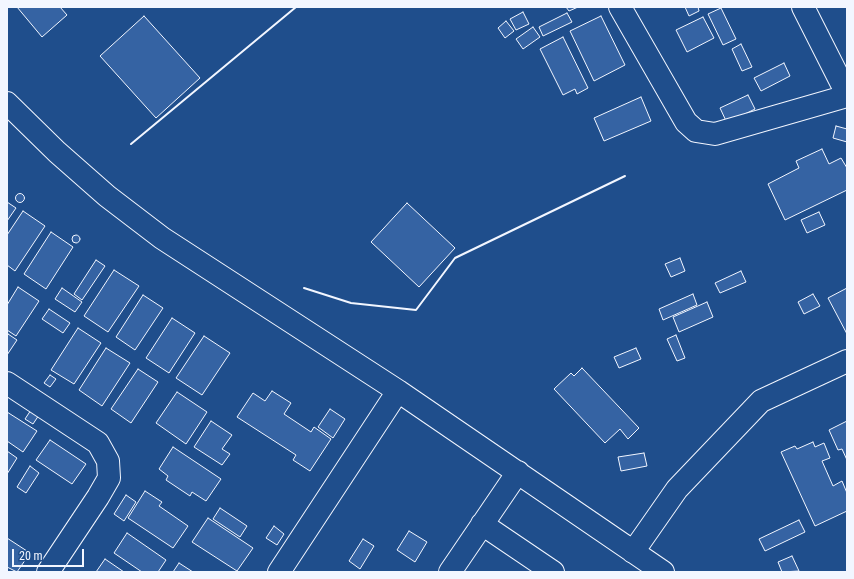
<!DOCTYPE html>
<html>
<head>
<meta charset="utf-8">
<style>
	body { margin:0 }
	#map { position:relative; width:854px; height:579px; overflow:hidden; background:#1f4e8c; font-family:"Roboto Condensed",sans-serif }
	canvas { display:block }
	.frame { position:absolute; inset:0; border:8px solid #f2f6ff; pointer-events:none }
	.scale { position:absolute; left:12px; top:549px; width:72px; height:18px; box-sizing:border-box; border:2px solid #f2f6ff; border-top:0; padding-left:5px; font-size:12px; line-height:14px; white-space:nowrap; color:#f2f6ff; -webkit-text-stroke:3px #1f4e8c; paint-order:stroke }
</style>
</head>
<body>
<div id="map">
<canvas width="854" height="579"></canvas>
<div class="frame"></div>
<div class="scale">20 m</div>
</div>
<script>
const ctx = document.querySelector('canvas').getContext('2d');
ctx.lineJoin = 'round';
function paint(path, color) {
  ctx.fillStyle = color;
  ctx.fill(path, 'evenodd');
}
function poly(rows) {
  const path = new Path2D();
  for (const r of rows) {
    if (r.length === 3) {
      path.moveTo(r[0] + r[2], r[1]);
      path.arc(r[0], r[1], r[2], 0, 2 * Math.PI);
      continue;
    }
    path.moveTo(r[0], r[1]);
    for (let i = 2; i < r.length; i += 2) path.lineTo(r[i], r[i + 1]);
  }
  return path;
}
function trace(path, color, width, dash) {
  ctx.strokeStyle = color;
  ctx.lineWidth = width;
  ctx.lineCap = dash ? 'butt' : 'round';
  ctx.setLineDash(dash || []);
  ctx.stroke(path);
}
const building = poly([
	[17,7,60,7,67,15,42,37,17,7],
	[566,7,578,7,569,11,566,7],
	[685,7,698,7,699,11,689,16,685,7],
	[721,8,736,39,723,45,708,14,721,8],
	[523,12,529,24,516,30,510,19,523,12],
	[567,13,572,22,543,36,539,27,567,13],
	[144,16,200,78,156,118,100,56,144,16],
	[601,16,625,65,594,81,570,31,601,16],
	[703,17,714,38,687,52,676,30,703,17],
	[506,21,514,31,505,38,498,28,506,21],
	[533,27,540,37,523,49,516,39,533,27],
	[563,37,588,88,577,94,575,89,563,95,540,49,563,37],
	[741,44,752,67,742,71,732,49,741,44],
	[784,63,790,76,761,91,754,78,784,63],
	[748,95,755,109,727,123,720,108,748,95],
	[641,97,651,121,604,141,594,118,641,97],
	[836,126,847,129,847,142,833,138,836,126],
	[822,149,829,164,841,158,847,168,847,190,785,220,768,184,799,168,796,161,822,149],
	[20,198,4.5],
	[7,202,16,208,7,221,7,202],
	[407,203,455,248,419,287,371,242,407,203],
	[23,211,45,226,15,271,7,265,7,235,23,211],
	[819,212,825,225,807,233,801,220,819,212],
	[51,232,73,247,46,289,24,274,51,232],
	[76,239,4],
	[680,258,685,271,671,277,665,264,680,258],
	[96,260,105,266,82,300,74,294,96,260],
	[114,270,139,286,108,332,84,316,114,270],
	[741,271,746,282,720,293,715,283,741,271],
	[18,287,39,301,16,336,7,330,7,305,18,287],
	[62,288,82,302,75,312,55,299,62,288],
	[847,288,847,334,828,298,847,288],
	[693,294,697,305,663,320,659,309,693,294],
	[813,294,820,306,804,314,798,302,813,294],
	[143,295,163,308,135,350,116,337,143,295],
	[707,302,713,317,679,332,673,317,707,302],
	[49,309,70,323,63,333,42,319,49,309],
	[172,318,195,333,169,373,146,358,172,318],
	[78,328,101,343,74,384,51,370,78,328],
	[8,334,17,340,7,355,7,336,8,334],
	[676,335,685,358,677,361,667,339,676,335],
	[204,336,230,353,202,395,176,378,204,336],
	[106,348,130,363,102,406,79,390,106,348],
	[636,348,641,359,619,368,614,357,636,348],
	[582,368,639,428,628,439,620,429,605,443,554,389,571,373,574,376,582,368],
	[138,369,158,382,131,423,111,409,138,369],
	[50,375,56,379,50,387,44,383,50,375],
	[272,391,291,403,284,414,311,432,314,427,331,439,310,471,293,460,296,455,237,417,253,393,265,401,272,391],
	[177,392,207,412,186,444,156,423,177,392],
	[330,409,345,419,333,438,318,427,330,409],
	[31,410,39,415,33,424,25,419,31,410],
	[7,412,37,431,23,452,7,441,7,412],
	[211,421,232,435,222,449,230,454,222,465,194,447,211,421],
	[847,421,847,460,842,449,838,450,829,430,847,421],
	[50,440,86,464,72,484,36,460,50,440],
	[813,442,815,447,824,443,830,458,822,461,833,486,842,481,847,493,847,511,815,526,781,452,795,446,797,449,813,442],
	[173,447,221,479,206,501,192,492,190,496,166,480,168,476,159,469,173,447],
	[7,451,17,458,7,474,7,451],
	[644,453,647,466,621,471,618,457,644,453],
	[30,466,39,473,26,493,17,487,30,466],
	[145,491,162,502,159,506,188,526,173,548,128,518,145,491],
	[126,495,136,502,124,521,114,514,126,495],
	[220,508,247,526,240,537,213,519,220,508],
	[208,518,253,548,237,571,192,542,208,518],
	[799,520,805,532,765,551,759,539,799,520],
	[274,526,284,534,277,545,266,538,274,526],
	[409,531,427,542,415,562,397,550,409,531],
	[127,533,166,560,158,572,142,572,114,553,127,533],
	[7,538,30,553,17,572,7,567,7,538],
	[363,539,374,546,360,569,349,561,363,539],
	[792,556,799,571,782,572,778,562,792,556],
	[105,559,124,572,96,572,105,559],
	[179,563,193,572,173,572,179,563]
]);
const minor = poly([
	[620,7,686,122,696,131,715,134,847,96],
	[803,7,847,94],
	[7,103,57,152,107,196,162,238,398,391,663,572],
	[7,383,98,443,108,461,109,478,98,497,48,572],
	[482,524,553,572],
	[633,552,677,489,761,401,847,361],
	[279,572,398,391],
	[450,572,518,472]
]);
const wall = poly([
	[131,144,296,7],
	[304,288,351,303,416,310,455,258,625,176]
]);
paint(building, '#3563a3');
trace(building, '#f2f6ff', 1);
trace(minor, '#f2f6ff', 24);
trace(minor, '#1f4e8c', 22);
trace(wall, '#f2f6ff', 2);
</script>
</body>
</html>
